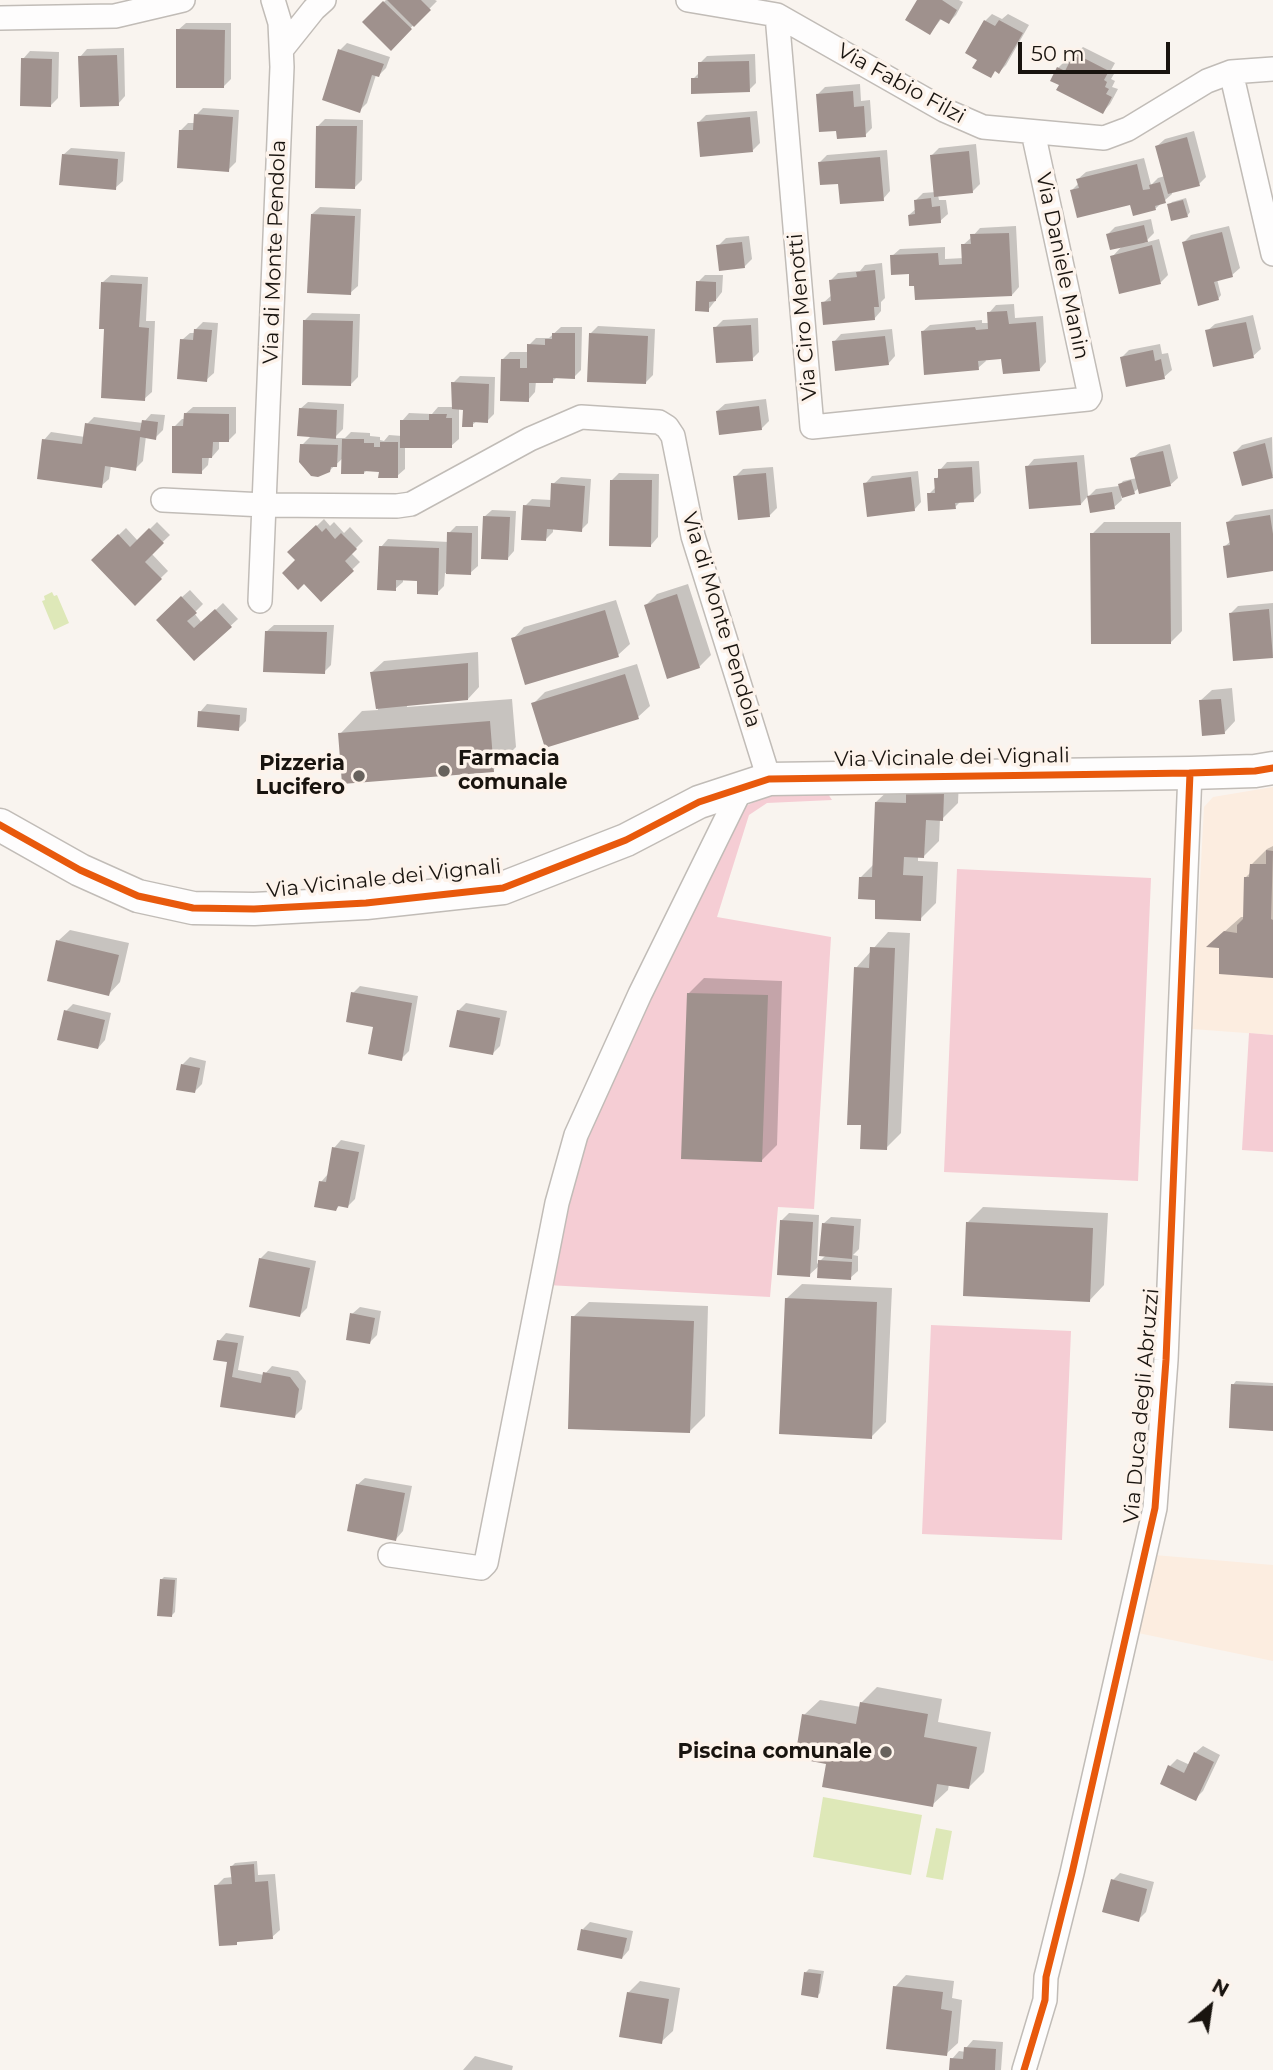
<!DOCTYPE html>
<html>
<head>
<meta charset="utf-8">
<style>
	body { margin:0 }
	#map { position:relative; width:1273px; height:2070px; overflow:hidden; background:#f9f4ef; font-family:Montserrat,sans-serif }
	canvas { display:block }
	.north { position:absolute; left:1175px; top:1972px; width:70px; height:70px; -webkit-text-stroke:5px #fdf3eb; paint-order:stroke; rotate:29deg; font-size:19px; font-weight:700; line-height:28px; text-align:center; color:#19140f }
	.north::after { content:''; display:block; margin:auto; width:24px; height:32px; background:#19140f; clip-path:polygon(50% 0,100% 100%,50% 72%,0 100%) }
	.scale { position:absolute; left:1018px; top:42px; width:152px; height:32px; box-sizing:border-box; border:4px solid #19140f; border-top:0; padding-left:9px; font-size:21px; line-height:24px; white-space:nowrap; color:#19140f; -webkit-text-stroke:5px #fdf3eb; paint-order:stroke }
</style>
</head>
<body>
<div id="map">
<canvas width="1273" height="2070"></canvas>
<div class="north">N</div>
<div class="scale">50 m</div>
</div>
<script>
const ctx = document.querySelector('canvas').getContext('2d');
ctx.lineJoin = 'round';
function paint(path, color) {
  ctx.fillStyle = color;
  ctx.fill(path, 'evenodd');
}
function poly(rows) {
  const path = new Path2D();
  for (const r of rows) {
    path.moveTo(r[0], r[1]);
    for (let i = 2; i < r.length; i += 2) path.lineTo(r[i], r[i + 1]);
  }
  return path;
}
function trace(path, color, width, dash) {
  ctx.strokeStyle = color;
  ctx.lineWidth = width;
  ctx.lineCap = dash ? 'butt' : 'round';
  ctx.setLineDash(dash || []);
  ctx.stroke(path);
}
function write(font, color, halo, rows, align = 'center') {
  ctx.font = font + ' Montserrat,sans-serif';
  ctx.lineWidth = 7;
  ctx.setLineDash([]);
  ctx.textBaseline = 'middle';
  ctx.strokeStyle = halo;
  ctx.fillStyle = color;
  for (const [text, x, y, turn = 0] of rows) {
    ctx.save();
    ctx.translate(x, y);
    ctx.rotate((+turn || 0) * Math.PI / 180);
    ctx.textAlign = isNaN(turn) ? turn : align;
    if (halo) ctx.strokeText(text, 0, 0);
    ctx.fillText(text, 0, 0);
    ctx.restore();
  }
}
const built = poly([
	[1273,787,1273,1035,1192,1029,1204,807,1213,797],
	[1154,1555,1273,1565,1273,1661,1138,1633]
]);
const green = poly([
	[828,794,832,800,767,803,749,815,717,917,831,937,814,1209,778,1207,770,1297,547,1285,587,1127,735,811,767,796],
	[957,869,1151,878,1138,1181,944,1172],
	[1249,1033,1273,1035,1273,1152,1242,1150],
	[931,1325,1071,1331,1062,1540,922,1534]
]);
const water = poly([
	[52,592,54,596,57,595,69,623,54,630,42,601,45,600,44,596],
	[823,1797,922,1815,911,1875,813,1857],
	[936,1828,952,1831,943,1880,926,1877]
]);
const shadow = poly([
	[386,0,435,0,437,1,391,48,364,22],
	[919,0,959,0,963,2,956,15,949,22,942,18,930,33],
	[992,14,1002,19,1008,14,1029,25,1006,65,999,72,979,59,985,21],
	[186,23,231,23,231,79,224,86,178,30],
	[347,43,390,57,386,68,379,75,376,75,367,103,359,111,340,50],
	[1083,47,1115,63,1110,72,1114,74,1111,79,1115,81,1112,87,1118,89,1110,104,1103,112,1052,80,1058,68,1066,60,1071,63,1075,54],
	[124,48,125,96,118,104,80,57,87,49],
	[30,51,59,52,58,98,51,105,23,59],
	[755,54,756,83,749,90,693,79,700,72,700,63,707,56],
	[860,84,861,101,870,100,872,128,865,135,838,129,818,94,825,87],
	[203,108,239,110,236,162,228,170,181,130,188,123,195,123,196,115],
	[757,111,760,143,753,150,698,123,706,115],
	[325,119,363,120,362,180,355,187,318,126],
	[1194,131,1206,177,1199,184,1172,192,1172,194,1156,208,1072,190,1079,183,1078,179,1086,172,1144,158,1151,185,1158,178,1165,176,1157,146,1165,139],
	[976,144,980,184,972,192,938,195,939,200,946,200,948,214,940,221,909,215,917,208,916,200,923,193,936,192,932,155,939,148],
	[71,148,125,152,123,181,115,188,63,155],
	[887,150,890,191,883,199,840,182,820,162,827,155],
	[1186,198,1190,212,1187,216,1169,205,1172,202],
	[320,207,361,209,358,286,350,293,312,214],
	[1151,219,1154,233,1144,243,1159,239,1168,275,1161,282,1112,257,1123,245,1108,234,1115,227],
	[1016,226,1019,287,1012,295,916,284,911,272,892,256,900,249,945,247,945,259,964,258,963,245,972,237,980,228],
	[1229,226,1240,268,1232,275,1217,279,1221,295,1218,299,1184,242,1191,235],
	[749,236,752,259,744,267,718,246,726,238],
	[882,263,885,298,881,302,881,311,874,319,823,303,832,295,831,280,838,273,860,271,865,265],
	[111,275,148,277,146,321,155,321,152,392,144,399,106,327,103,282],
	[705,275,723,275,722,292,708,310,698,282],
	[1014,304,1015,318,1043,316,1046,362,1039,370,1003,357,985,359,986,361,978,368,922,332,930,325,982,320,982,323,989,323,989,313,996,305],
	[312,313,360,314,358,377,351,384,305,320],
	[1253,315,1261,349,1253,356,1207,331,1215,324],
	[758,318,759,352,752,359,715,328,723,320],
	[203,322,218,323,214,373,206,380,182,340,190,333,195,333,196,329],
	[598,326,655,329,653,375,646,382,590,334],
	[561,327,582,327,581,370,574,377,557,377,553,381,536,381,535,392,528,400,503,359,510,352,529,352,529,345,536,338,549,338],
	[892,329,895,356,888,364,834,342,841,334],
	[1160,344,1162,354,1168,353,1172,370,1164,377,1122,357,1129,350],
	[460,376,495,377,494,414,487,421,477,421,472,425,464,408,459,408,459,439,451,446,405,446,405,469,397,476,380,470,367,470,364,473,343,458,329,471,302,445,311,436,300,409,308,402,344,404,343,429,334,438,345,438,351,432,370,433,370,436,380,437,380,440,384,441,389,435,402,436,402,421,409,413,432,414,438,407,454,407,453,383],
	[766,399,769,421,761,429,717,411,725,404],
	[193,407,236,407,236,433,228,441,219,441,219,449,212,457,209,457,208,465,201,472,174,427,182,419,185,419,185,414],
	[151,414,165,415,163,430,155,438,146,436,143,461,135,469,111,465,109,479,101,486,44,440,51,432,85,437,87,424,94,417,143,423],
	[1272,437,1273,476,1244,484,1235,452,1242,445],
	[1170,444,1178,478,1170,485,1139,488,1134,492,1121,496,1122,500,1114,507,1089,496,1096,489,1119,486,1123,481,1137,478,1132,459,1140,452],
	[1084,455,1088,496,1081,504,1027,467,1034,459],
	[979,461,981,493,973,501,961,501,955,507,929,494,936,487,936,479,940,475,940,470,947,462],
	[773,467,777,508,769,516,735,477,743,469],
	[918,471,921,502,914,510,865,484,872,476],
	[619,473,659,474,658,537,651,545,612,480],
	[561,477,591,479,588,523,581,530,553,528,553,532,545,540,525,506,532,499,552,500,553,484],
	[1273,509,1273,569,1224,547,1231,541,1228,522,1235,515],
	[492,510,516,511,514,551,507,559,484,517],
	[324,519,330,526,334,522,344,533,350,527,363,541,351,553,360,562,321,600,298,560,290,552],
	[157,522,170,535,151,553,168,571,135,603,93,560,126,528,138,541],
	[1104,522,1181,522,1182,631,1171,642,1092,534],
	[456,526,478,526,478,566,470,573,445,573,444,586,437,593,419,579,403,579,403,582,395,589,381,547,388,539,449,542,449,533],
	[688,584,711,655,699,667,646,605,657,594],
	[190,590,203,604,194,613,202,623,223,603,238,619,194,659,165,612],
	[616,600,630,644,618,655,513,639,524,627],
	[1273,603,1273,656,1235,659,1230,614,1238,606],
	[274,625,334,625,331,665,324,672,266,632],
	[478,652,479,687,468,699,407,704,407,707,512,699,516,747,493,770,340,734,362,711,378,710,372,672,384,661],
	[637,664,650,706,638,717,533,704,545,692],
	[1232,688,1235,721,1224,733,1200,701,1212,690],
	[207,704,247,708,246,721,238,729,200,712],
	[959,779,958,803,942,819,940,819,939,841,923,857,918,856,918,861,938,862,936,903,920,919,877,898,860,878,874,864,876,802,892,787],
	[1273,846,1273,976,1224,932,1241,917,1245,917,1246,877,1251,872,1252,864,1267,849],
	[70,930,129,943,120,982,109,994,58,941],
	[888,932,910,933,901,1133,886,1148,863,1124,856,968],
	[704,978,782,981,777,1145,761,1161,689,993],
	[360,986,418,996,409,1051,401,1059,375,1026,353,993],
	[466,1003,507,1011,500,1046,493,1053,458,1011],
	[73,1004,111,1013,105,1040,98,1048,66,1011],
	[190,1057,206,1061,202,1084,195,1091,182,1065],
	[341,1140,365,1145,355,1199,348,1206,340,1205,336,1209,321,1182,328,1174,334,1148],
	[983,1207,1108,1213,1104,1285,1089,1301,968,1222],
	[789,1213,819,1215,817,1264,826,1255,823,1224,831,1217,861,1219,859,1249,853,1255,858,1256,858,1271,850,1278,820,1265,809,1275,781,1221],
	[268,1251,316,1261,307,1308,300,1315,260,1259],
	[802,1284,892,1288,886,1422,871,1437,786,1299],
	[589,1302,708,1306,705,1416,689,1432,573,1317],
	[360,1307,381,1311,377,1335,370,1342,352,1314],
	[226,1333,244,1336,238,1370,264,1375,272,1366,298,1371,306,1381,302,1409,294,1417,222,1406,229,1361,219,1341],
	[1236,1381,1273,1383,1273,1429,1233,1385],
	[365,1478,412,1486,403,1531,396,1539,357,1485],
	[164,1577,177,1578,175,1612,172,1615,161,1580],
	[877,1687,942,1699,938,1722,991,1732,984,1772,969,1787,949,1784,948,1790,932,1805,829,1762,804,1715,820,1700,861,1707,861,1703],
	[1203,1746,1220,1755,1203,1791,1195,1799,1170,1766,1177,1759,1190,1765,1195,1753],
	[257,1861,258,1875,275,1874,280,1930,272,1937,240,1940,236,1943,216,1886,224,1878,233,1877,232,1866,235,1863],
	[1120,1873,1154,1882,1146,1912,1138,1920,1113,1880],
	[590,1922,633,1931,629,1950,622,1958,583,1929],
	[809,1969,824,1971,820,1993,817,1996,806,1972],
	[906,1975,954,1981,952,1998,962,2000,958,2043,946,2054,895,1987],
	[640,1981,680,1988,673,2031,661,2042,628,1993],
	[973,2040,1003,2042,1001,2070,951,2070,952,2059,959,2051,966,2052,966,2048],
	[475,2056,513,2066,512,2070,463,2070]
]);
const building = poly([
	[387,0,421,0,431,10,414,27],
	[917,0,942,0,957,10,949,24,940,19,930,35,905,20],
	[383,1,412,29,391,51,362,22],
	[984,20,995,26,999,20,1023,33,999,74,995,71,991,78,972,68,977,60,965,53],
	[176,29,225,30,224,88,176,88],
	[338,49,384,64,379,77,372,75,360,113,322,100],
	[1074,53,1109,71,1104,80,1107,82,1105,87,1109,89,1106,94,1112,97,1103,114,1056,90,1059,85,1050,81,1057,67,1065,71],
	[117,55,119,106,80,107,78,56],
	[21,58,52,59,51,107,20,106],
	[749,61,750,92,691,94,691,78,698,78,698,62],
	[853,91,854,107,864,106,866,137,837,139,836,131,819,132,816,94],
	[194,114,233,117,229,172,177,168,179,130,193,130],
	[750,117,753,152,700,157,697,122],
	[316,126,357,126,355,189,315,188],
	[1187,137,1200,186,1168,194,1155,146],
	[969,151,973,193,934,197,930,155],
	[62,154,118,159,116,190,59,185],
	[880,157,884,201,840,204,838,184,820,185,818,162],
	[1137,164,1143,190,1150,189,1149,185,1160,182,1166,203,1155,206,1156,210,1133,216,1130,205,1077,218,1070,190,1079,188,1076,179],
	[931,198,932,207,940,206,941,223,909,226,908,215,915,214,914,200],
	[1183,200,1188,217,1171,221,1167,204],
	[311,214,355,216,351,295,307,293],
	[1144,225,1148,242,1110,250,1106,234],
	[1222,232,1233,277,1214,282,1219,300,1198,306,1182,242],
	[1009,233,1012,296,915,300,914,286,909,286,909,274,891,275,890,255,938,253,939,265,962,264,961,244,971,244,970,234],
	[742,242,745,268,719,271,716,245],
	[1152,245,1161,284,1119,294,1110,256],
	[875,270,879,307,874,307,875,320,823,325,821,302,831,301,829,280,857,277,856,272],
	[696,281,716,282,716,301,709,302,709,312,695,311],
	[101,282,142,284,139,327,149,328,145,401,101,398,104,329,99,329],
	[1007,311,1009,324,1036,322,1040,371,1003,374,1001,359,978,361,979,370,924,375,921,331,975,327,976,330,988,329,987,312],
	[303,320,353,321,351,386,302,385],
	[1246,322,1254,358,1213,367,1205,330],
	[751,325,753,361,716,363,713,327],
	[194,329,212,330,207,382,177,379,180,339,193,340],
	[552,333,575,333,575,379,553,378,553,383,529,383,529,402,500,401,501,359,520,359,520,368,527,368,527,344,545,345,545,339,552,339],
	[589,333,648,336,646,384,587,382],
	[885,336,889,365,835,371,832,341],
	[1153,350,1155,361,1161,359,1165,379,1126,387,1120,357],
	[451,382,489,384,488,423,473,422,473,427,462,427,463,410,452,409],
	[759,406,762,430,719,435,716,411],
	[299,408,337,410,336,439,297,436],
	[184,413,229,414,229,442,213,442,212,458,202,458,202,474,172,473,172,426,183,426],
	[429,414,447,414,446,418,452,418,452,448,400,448,400,420,429,420],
	[142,420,158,422,156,440,140,437,136,471,105,466,102,488,37,479,42,439,82,444,85,423,140,431],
	[342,439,364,439,364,443,374,443,374,447,380,447,380,442,398,442,398,478,378,478,379,472,364,471,364,474,341,474],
	[1265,443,1273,478,1242,486,1233,452],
	[300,444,338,445,337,467,331,467,330,472,318,477,311,476,299,462],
	[1163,451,1171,486,1139,494,1130,458],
	[1077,462,1081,505,1029,509,1025,466],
	[972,467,974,502,955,503,956,509,928,511,927,493,935,493,934,478,938,478,938,469],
	[766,473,770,517,738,520,733,476],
	[911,477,915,511,867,517,863,483],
	[610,480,652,480,651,547,609,546],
	[1131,480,1135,494,1122,498,1118,484],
	[551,483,585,486,582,532,547,529,546,541,521,540,523,505,550,507],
	[1112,492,1115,509,1090,513,1087,496],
	[1270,515,1273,534,1273,571,1227,578,1223,546,1230,545,1226,522],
	[483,516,510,517,508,560,481,559],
	[316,525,322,532,326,528,335,539,341,533,357,549,345,561,354,571,321,602,304,584,298,590,282,573,295,560,287,552],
	[149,528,164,543,145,562,162,579,135,606,91,560,118,534,130,547],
	[447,532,472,533,471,575,446,574],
	[1090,533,1170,533,1171,644,1091,644],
	[379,546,439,548,438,595,417,594,417,581,396,580,396,591,377,590],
	[677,594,700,668,667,679,644,605],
	[181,596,197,613,187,621,194,628,215,609,232,627,194,661,156,620],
	[1269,609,1273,658,1233,661,1229,613],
	[605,610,619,657,525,685,511,638],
	[265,631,327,632,325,674,263,672],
	[468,663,468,700,376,709,370,672],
	[625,674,639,719,545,748,531,703],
	[1221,699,1225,734,1202,736,1199,700],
	[198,711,240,715,239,731,197,727],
	[490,721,494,772,342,784,338,733],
	[906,792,944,794,943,821,926,820,924,858,904,857,903,875,923,876,921,921,875,919,875,900,858,899,859,877,872,877,875,802,906,803],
	[1266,850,1273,851,1271,919,1273,920,1273,978,1219,974,1219,948,1206,947,1224,931,1237,933,1237,925,1243,919,1244,877,1249,877,1250,864,1266,864],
	[56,940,119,955,109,996,47,981],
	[870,947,895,948,887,1150,860,1149,861,1125,847,1125,854,967,869,968],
	[351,992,412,1003,402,1061,368,1054,373,1027,346,1022],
	[687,993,768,995,762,1162,681,1159],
	[64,1010,105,1020,98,1049,57,1040],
	[457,1010,500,1018,493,1055,449,1047],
	[181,1064,200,1068,195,1093,176,1090],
	[332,1147,359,1152,348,1208,338,1206,336,1211,314,1207,319,1181,326,1182],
	[780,1220,813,1222,810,1277,777,1275],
	[966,1222,1093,1228,1090,1302,963,1296],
	[822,1223,854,1226,852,1259,819,1256],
	[259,1258,310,1268,300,1317,249,1307],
	[818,1260,852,1262,851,1280,817,1278],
	[785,1298,877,1302,872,1439,779,1434],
	[350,1313,375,1318,370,1344,346,1340],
	[571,1316,694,1321,690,1433,568,1429],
	[217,1340,238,1343,232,1377,261,1383,263,1372,290,1377,299,1389,295,1418,220,1407,227,1362,213,1360],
	[1231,1384,1273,1386,1273,1431,1229,1428],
	[356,1484,405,1493,396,1541,347,1531],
	[160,1579,175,1580,172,1617,157,1616],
	[860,1702,928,1714,924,1737,977,1747,969,1789,937,1784,933,1807,822,1787,826,1764,795,1758,802,1714,856,1724],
	[1194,1752,1214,1762,1196,1801,1160,1784,1168,1765,1184,1773],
	[254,1864,255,1882,268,1881,273,1939,237,1942,237,1945,219,1946,214,1885,232,1884,230,1866],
	[1111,1879,1147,1889,1139,1922,1102,1912],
	[581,1929,627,1938,622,1959,577,1950],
	[804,1972,821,1974,818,1998,801,1995],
	[893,1986,943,1992,941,2009,952,2011,947,2056,886,2049],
	[627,1992,669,1999,662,2044,619,2037],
	[964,2047,996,2049,995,2070,949,2070,950,2058,963,2059]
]);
const street = poly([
	[688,0,777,15,944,110,983,127,1104,138,1128,129,1207,81,1231,72,1273,69],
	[777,15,812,427,1088,399,1090,396,1033,132],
	[0,18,115,16,183,0],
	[282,49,314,9,324,0],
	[1231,72,1273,254],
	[163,500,264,505,397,506,411,504,530,439,581,417,659,422,667,427,673,436,693,536,769,779],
	[260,601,282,67,280,23,273,0],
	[390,1555,481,1568,486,1563,557,1203,576,1135,640,994,741,789],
	[1024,2070,1045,2000,1046,1977,1072,1873,1155,1508,1166,1360,1190,773]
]);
const secondary = poly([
	[0,825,80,870,138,896,193,908,254,909,366,903,503,888,626,840,699,802,769,779,1190,773,1255,771,1273,768]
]);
const cycleway = poly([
	[0,825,80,870,138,896,193,908,254,909,366,903,503,888,626,840,699,802,769,779,1190,773,1255,771,1273,768],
	[1024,2070,1045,2000,1046,1977,1072,1873,1155,1508,1166,1360,1190,773]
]);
const markers = [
	[444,771,7,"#67625d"],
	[359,776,7,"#67625d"],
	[886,1752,7,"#67625d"]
];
const streetNames = [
	["Via Fabio Filzi",901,84,29],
	["Via di Monte Pendola",275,252,-88],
	["Via Daniele Manin",1062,266,78],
	["Via Ciro Menotti",803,317,-95],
	["Via di Monte Pendola",721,620,73],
	["Via Vicinale dei Vignali",952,758,-1],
	["Via Vicinale dei Vignali",384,879,-6],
	["Via Duca degli Abruzzi",1142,1406,-85]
];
const poiNames = [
	["Farmacia",458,759,"left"],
	["comunale",458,783,"left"],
	["Pizzeria",345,764],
	["Lucifero",345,788],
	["Piscina comunale",872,1752]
];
paint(built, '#fcede0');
paint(green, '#f5cdd4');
paint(water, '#dee8b8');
paint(shadow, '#0003');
paint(building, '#9f918d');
trace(street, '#c1bcb7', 26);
trace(secondary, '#c1bcb7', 35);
trace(street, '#fefdfd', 23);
trace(secondary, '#fefdfd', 32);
trace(cycleway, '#e8590c', 7);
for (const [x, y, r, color] of markers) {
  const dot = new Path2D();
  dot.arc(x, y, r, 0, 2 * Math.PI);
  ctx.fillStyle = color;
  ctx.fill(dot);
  trace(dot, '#fdf3eb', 2.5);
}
write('21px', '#19140f', '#fdf3eb', streetNames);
write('bold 21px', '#19140f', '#fdf3eb', poiNames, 'right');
</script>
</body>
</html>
